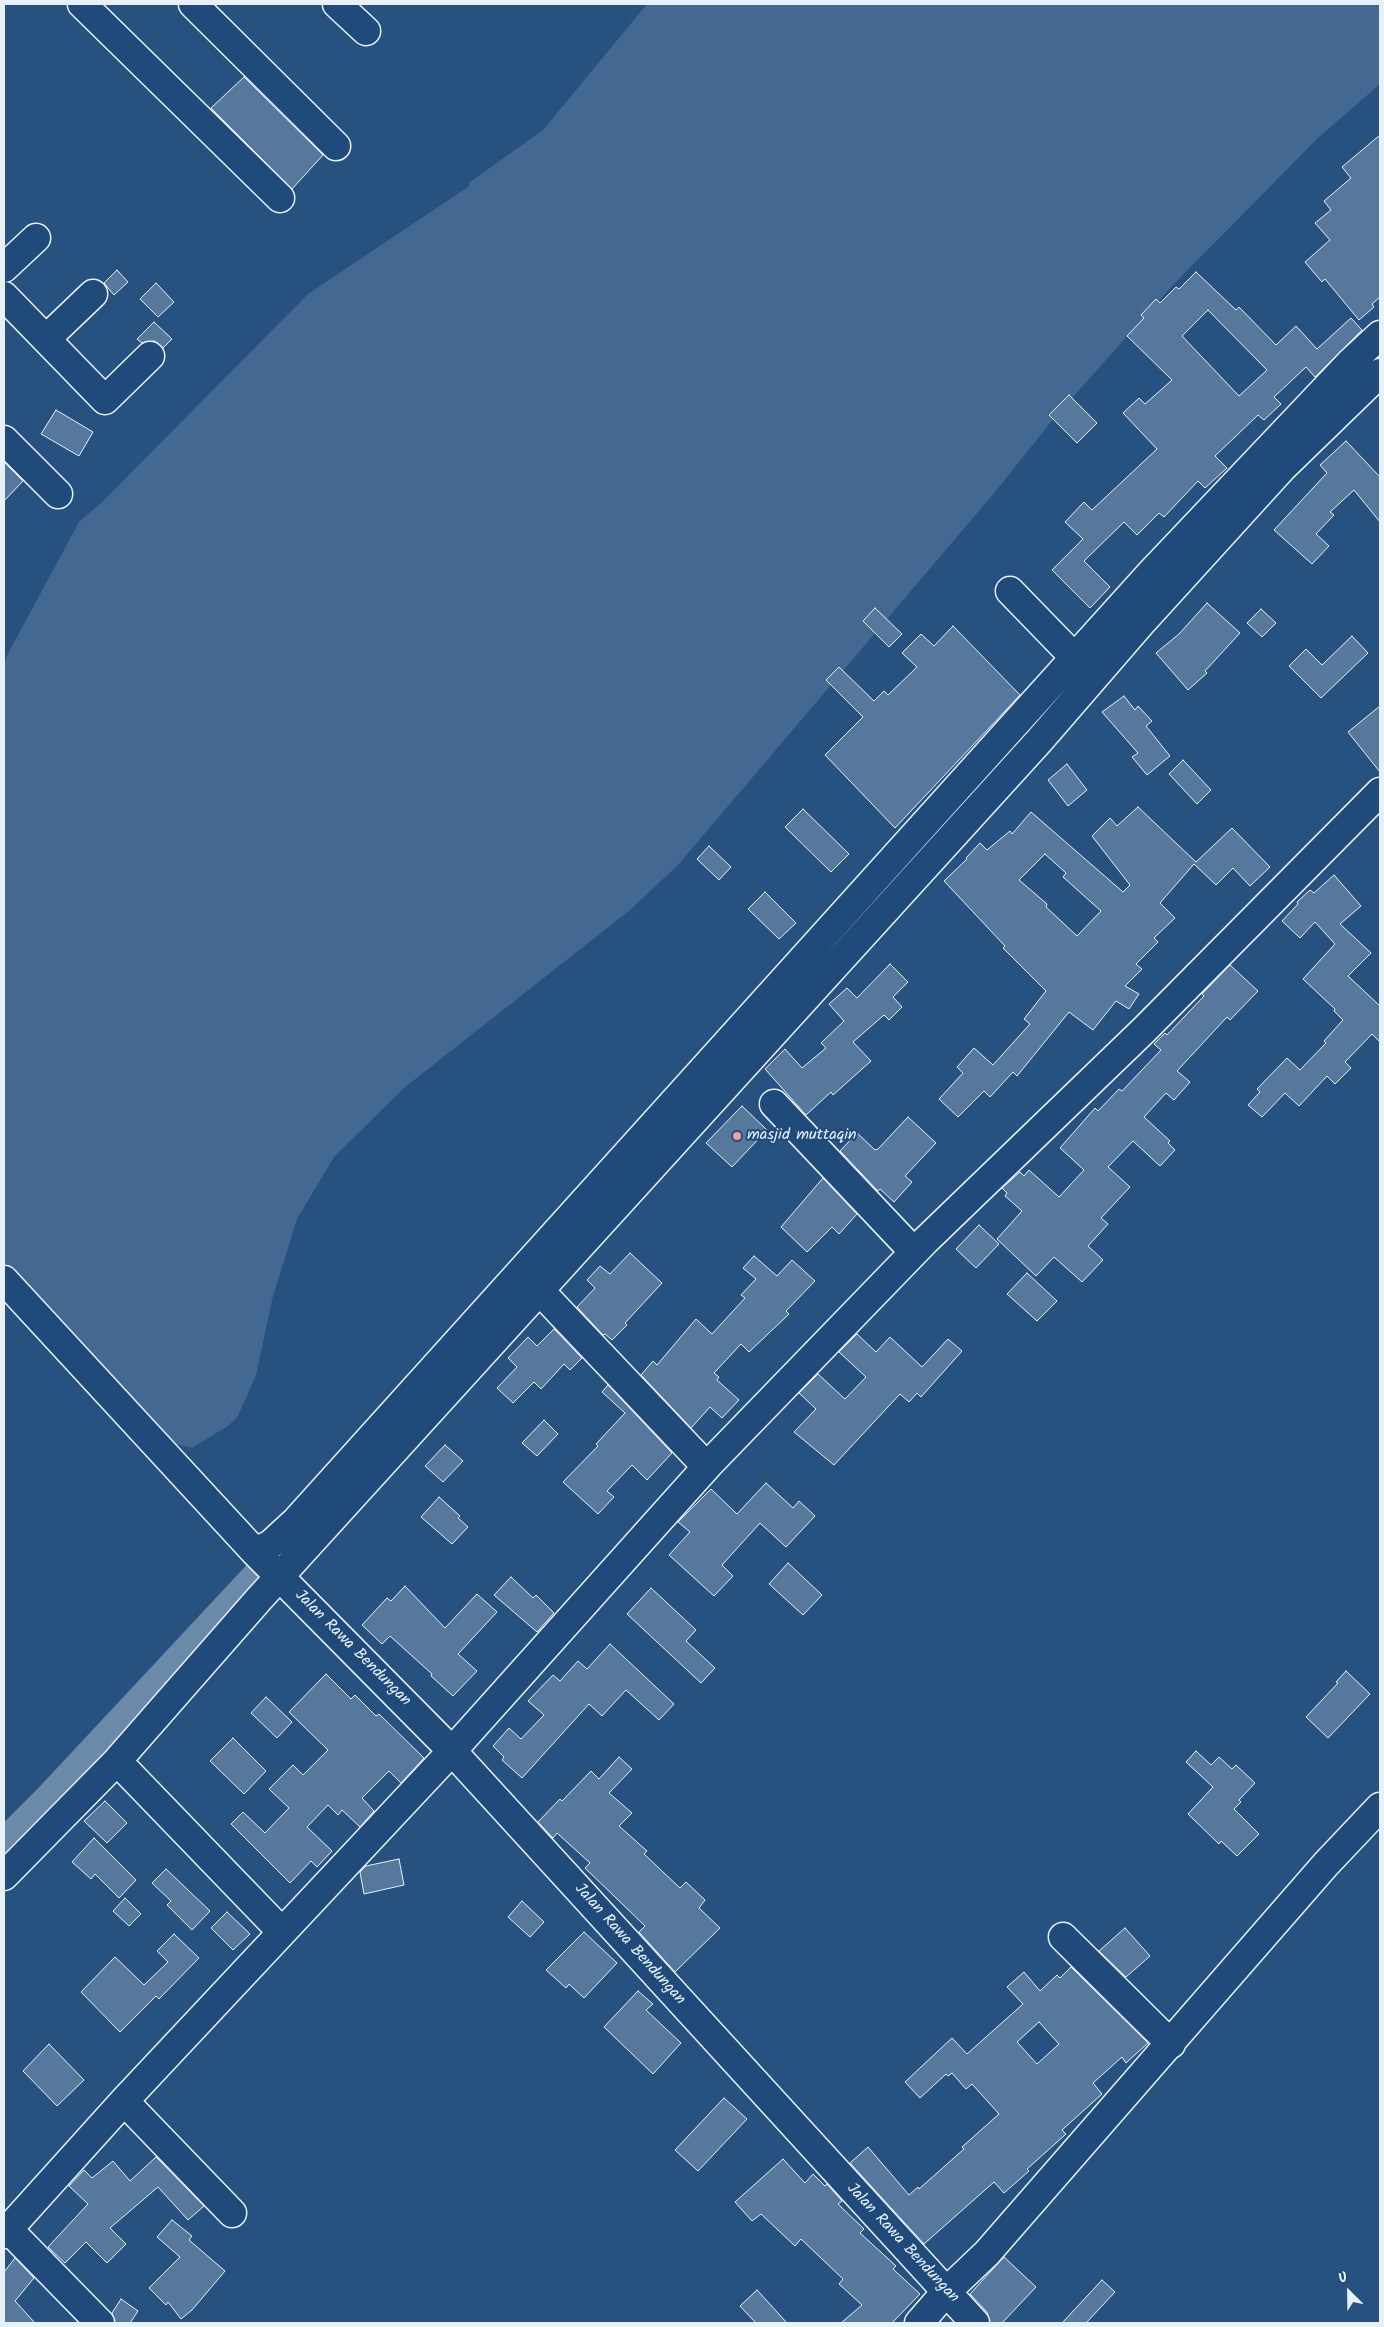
<!DOCTYPE html>
<html>
<head>
<meta charset="utf-8">
<style>
	body { margin:0 }
	#map { position:relative; width:1384px; height:2327px; overflow:hidden; background:#27517f; font-family:Kalam,sans-serif }
	canvas { display:block }
	.frame { position:absolute; inset:0; border:5px solid #e8f1f8; pointer-events:none }
	.north { position:absolute; left:1324px; top:2267px; width:50px; height:50px; -webkit-text-stroke:4px #1f4a7a; paint-order:stroke; rotate:337deg; font-size:14px; font-weight:700; line-height:20px; text-align:center; color:#e8f1f8 }
	.north::after { content:''; display:block; margin:auto; width:18px; height:22px; background:#e8f1f8; clip-path:polygon(50% 0,100% 100%,50% 72%,0 100%) }
</style>
</head>
<body>
<div id="map">
<canvas width="1384" height="2327"></canvas>
<div class="frame"></div>
<div class="north">U</div>
</div>
<script>
const ctx = document.querySelector('canvas').getContext('2d');
ctx.lineJoin = 'round';
function paint(path, color) {
  ctx.fillStyle = color;
  ctx.fill(path, 'evenodd');
}
function poly(rows) {
  const path = new Path2D();
  for (const r of rows) {
    path.moveTo(r[0], r[1]);
    for (let i = 2; i < r.length; i += 2) path.lineTo(r[i], r[i + 1]);
  }
  return path;
}
function trace(path, color, width, dash) {
  ctx.strokeStyle = color;
  ctx.lineWidth = width;
  ctx.lineCap = dash ? 'butt' : 'round';
  ctx.setLineDash(dash || []);
  ctx.stroke(path);
}
function write(font, color, halo, rows, align = 'center') {
  ctx.font = font + ' Kalam,sans-serif';
  ctx.lineWidth = 4;
  ctx.setLineDash([]);
  ctx.textBaseline = 'middle';
  ctx.strokeStyle = halo;
  ctx.fillStyle = color;
  for (const [text, x, y, turn = 0] of rows) {
    ctx.save();
    ctx.translate(x, y);
    ctx.rotate((+turn || 0) * Math.PI / 180);
    ctx.textAlign = isNaN(turn) ? turn : align;
    if (halo) ctx.strokeText(text, 0, 0);
    ctx.fillText(text, 0, 0);
    ctx.restore();
  }
}
const green = poly([
	[647,4,1380,4,1380,84,1317,139,1173,285,1055,417,995,492,678,865,630,910,404,1088,334,1157,297,1219,273,1296,256,1375,238,1416,228,1426,192,1448,175,1444,162,1436,4,1265,4,661,79,522,102,502,308,294,468,187,470,182,543,130]
]);
const river = poly([
	[1342,394,1380,356],
	[4,1847,53,1798,293,1541]
]);
const building = poly([
	[244,77,323,155,292,189,211,108,244,77],
	[1380,135,1380,297,1372,304,1374,307,1359,320,1325,279,1322,282,1305,262,1330,240,1315,223,1331,210,1324,201,1351,178,1342,167,1380,135],
	[117,270,128,282,114,295,104,283,117,270],
	[1196,272,1236,310,1239,307,1276,345,1296,326,1317,349,1351,318,1362,330,1315,377,1306,367,1274,397,1281,404,1264,420,1258,415,1215,456,1227,468,1205,488,1198,481,1164,517,1159,513,1137,535,1124,522,1084,561,1110,587,1090,608,1052,570,1083,539,1065,522,1084,502,1092,510,1157,449,1123,413,1139,398,1145,404,1172,380,1127,336,1144,318,1141,315,1156,299,1160,303,1176,287,1179,289,1196,272],
	[1208,310,1267,370,1239,396,1182,336,1208,310],
	[156,283,174,302,158,317,140,299,156,283],
	[154,322,172,339,163,348,155,341,142,343,137,339,154,322],
	[1069,395,1097,423,1077,443,1049,415,1069,395],
	[56,410,93,432,79,456,41,434,56,410],
	[1346,441,1380,477,1380,522,1354,490,1330,512,1334,515,1316,534,1329,546,1312,564,1274,530,1327,473,1320,465,1346,441],
	[4,462,23,481,4,501,4,462],
	[1207,603,1240,633,1205,671,1207,673,1188,690,1156,653,1179,634,1207,603],
	[875,608,902,634,889,647,863,621,875,608],
	[1261,609,1276,623,1262,637,1247,623,1261,609],
	[953,626,1020,695,895,828,825,755,863,717,826,680,839,667,874,701,884,691,888,695,917,667,902,653,921,634,934,646,953,626],
	[1352,636,1368,653,1321,698,1289,666,1306,649,1322,665,1352,636],
	[1124,696,1135,710,1138,706,1152,721,1146,726,1170,756,1147,775,1132,757,1138,753,1102,712,1124,696],
	[1380,706,1380,772,1348,732,1380,706],
	[1183,760,1211,790,1197,804,1169,774,1183,760],
	[1067,764,1087,790,1068,806,1048,780,1067,764],
	[1138,807,1196,862,1232,828,1270,867,1250,886,1233,868,1216,885,1194,864,1160,903,1175,918,1154,938,1158,942,1136,964,1142,969,1125,986,1139,994,1129,1009,1116,1001,1093,1030,1069,1012,1017,1076,1013,1072,990,1097,984,1091,958,1117,939,1099,963,1073,957,1067,974,1048,993,1065,1030,1024,1024,1019,1046,991,1003,948,1005,946,944,881,967,859,966,858,980,843,987,850,1010,831,1012,834,1031,812,1123,892,1130,885,1092,836,1110,818,1117,826,1138,807],
	[1045,854,1066,873,1063,877,1101,911,1077,936,1046,907,1047,904,1019,880,1045,854],
	[803,809,849,854,831,872,785,827,803,809],
	[709,846,731,867,719,880,697,859,709,846],
	[1334,875,1361,906,1340,924,1371,953,1348,976,1380,1006,1380,1042,1372,1034,1345,1062,1351,1068,1335,1084,1327,1076,1299,1106,1285,1093,1262,1117,1248,1105,1260,1092,1257,1089,1287,1058,1300,1070,1326,1043,1324,1041,1343,1020,1334,1011,1335,1009,1303,979,1335,944,1315,922,1300,938,1282,921,1298,904,1297,902,1310,890,1314,893,1334,875],
	[765,892,796,923,779,939,748,909,765,892],
	[890,964,908,982,893,997,902,1007,889,1020,884,1015,853,1042,871,1061,833,1095,831,1092,806,1115,765,1069,785,1049,802,1068,826,1048,821,1043,844,1021,829,1004,847,988,857,998,890,964],
	[1230,965,1258,991,1230,1020,1227,1017,1177,1071,1190,1082,1174,1100,1166,1093,1144,1117,1170,1141,1168,1143,1175,1150,1160,1166,1133,1141,1108,1167,1130,1187,1101,1218,1108,1224,1088,1246,1103,1260,1082,1282,1054,1257,1036,1276,997,1239,1022,1211,1005,1196,1007,1193,1002,1188,1020,1172,1024,1176,1029,1170,1059,1197,1084,1170,1060,1148,1095,1108,1098,1111,1119,1089,1122,1091,1161,1050,1154,1044,1165,1033,1167,1035,1204,996,1202,994,1230,965],
	[742,1106,767,1130,732,1167,706,1143,742,1106],
	[908,1117,936,1143,905,1176,912,1182,894,1202,880,1189,878,1191,840,1151,857,1133,875,1150,878,1149,908,1117],
	[823,1178,857,1214,839,1234,832,1227,807,1252,781,1227,823,1178],
	[979,1225,999,1244,976,1268,956,1249,979,1225],
	[630,1253,662,1283,625,1323,627,1325,612,1340,605,1334,603,1335,577,1307,595,1288,587,1280,600,1266,610,1274,630,1253],
	[754,1256,777,1276,792,1260,815,1281,786,1311,789,1314,749,1352,741,1344,714,1373,719,1377,717,1380,739,1400,722,1418,710,1407,691,1428,641,1375,653,1361,657,1365,696,1319,712,1334,745,1298,741,1295,756,1279,743,1268,754,1256],
	[1027,1273,1057,1301,1037,1321,1007,1294,1027,1273],
	[554,1329,582,1358,570,1370,564,1364,541,1389,534,1382,513,1403,497,1388,517,1367,508,1358,528,1337,537,1346,554,1329],
	[857,1334,876,1352,890,1337,922,1367,948,1339,962,1351,921,1397,917,1393,909,1402,900,1394,834,1465,794,1432,816,1409,799,1393,818,1374,845,1399,866,1377,839,1352,857,1334],
	[608,1385,672,1453,647,1480,632,1465,607,1491,614,1497,598,1514,563,1482,598,1446,596,1444,625,1413,602,1392,608,1385],
	[544,1420,558,1434,537,1456,522,1443,544,1420],
	[445,1445,463,1461,443,1482,425,1466,445,1445],
	[766,1483,793,1508,799,1501,815,1516,786,1547,760,1523,722,1565,733,1576,714,1596,669,1555,690,1532,678,1522,711,1489,737,1514,766,1483],
	[439,1497,460,1516,458,1518,468,1527,452,1544,421,1517,439,1497],
	[788,1563,822,1595,803,1615,769,1584,788,1563],
	[511,1577,533,1598,536,1595,554,1613,537,1632,494,1595,511,1577],
	[405,1586,445,1628,477,1594,497,1612,458,1654,477,1671,453,1696,431,1676,432,1674,390,1636,382,1644,362,1625,387,1598,391,1601,405,1586],
	[651,1588,696,1630,686,1641,715,1668,701,1683,627,1614,651,1588],
	[610,1644,674,1704,659,1720,626,1690,602,1716,589,1704,522,1778,502,1760,504,1757,493,1746,509,1728,521,1739,544,1715,528,1701,553,1675,560,1681,578,1661,587,1669,610,1644],
	[1346,1671,1370,1694,1328,1738,1306,1717,1338,1683,1336,1682,1346,1671],
	[326,1674,351,1699,355,1695,376,1716,379,1714,424,1758,401,1783,389,1771,362,1798,374,1811,360,1827,342,1810,338,1815,328,1805,307,1827,332,1851,317,1867,311,1861,290,1883,231,1824,243,1812,265,1833,289,1808,269,1789,293,1765,303,1775,328,1750,289,1712,326,1674],
	[266,1697,292,1722,277,1738,251,1713,266,1697],
	[233,1738,266,1771,244,1794,210,1761,233,1738],
	[1196,1751,1211,1765,1219,1757,1232,1769,1236,1765,1255,1783,1239,1800,1241,1802,1234,1809,1259,1834,1237,1856,1221,1841,1219,1844,1188,1814,1213,1787,1186,1762,1196,1751],
	[619,1757,632,1769,609,1793,632,1813,619,1826,647,1851,644,1854,680,1888,686,1882,705,1900,699,1908,720,1928,675,1972,639,1932,645,1926,585,1868,590,1863,557,1833,553,1838,538,1822,560,1799,562,1801,591,1771,599,1779,619,1757],
	[105,1801,127,1823,107,1843,84,1821,105,1801],
	[94,1838,136,1880,119,1898,95,1874,91,1879,72,1862,94,1838],
	[399,1859,404,1885,364,1894,360,1872,366,1866,399,1859],
	[166,1869,210,1911,192,1930,167,1905,171,1901,152,1883,166,1869],
	[125,1898,141,1914,129,1926,113,1911,125,1898],
	[522,1901,544,1922,530,1937,508,1917,522,1901],
	[227,1912,250,1934,233,1950,211,1928,227,1912],
	[1125,1928,1150,1956,1126,1977,1099,1951,1125,1928],
	[584,1932,617,1963,584,1998,569,1984,566,1988,546,1970,584,1932],
	[174,1934,199,1958,159,1999,156,1996,120,2032,81,1992,115,1957,144,1985,168,1962,157,1951,174,1934],
	[1071,1967,1148,2043,1126,2063,1122,2057,1093,2083,1102,2094,1062,2130,1066,2134,1027,2169,1029,2171,1004,2193,994,2182,924,2244,850,2163,868,2147,909,2195,918,2187,919,2189,964,2149,962,2147,999,2114,972,2084,966,2089,952,2073,948,2076,946,2074,920,2098,905,2082,952,2038,967,2054,1023,2004,1007,1987,1024,1972,1040,1991,1057,1975,1060,1978,1071,1967],
	[1039,2022,1059,2044,1037,2064,1017,2042,1039,2022],
	[638,1991,653,2004,646,2010,681,2043,653,2074,604,2027,638,1991],
	[49,2044,84,2080,57,2106,23,2071,49,2044],
	[724,2098,747,2119,698,2171,675,2150,724,2098],
	[156,2157,204,2206,188,2220,158,2187,110,2228,126,2244,107,2263,86,2242,65,2263,48,2247,88,2204,69,2186,84,2170,92,2178,113,2161,130,2181,156,2157],
	[783,2159,805,2183,813,2174,825,2186,827,2184,842,2201,838,2204,864,2229,860,2233,896,2266,893,2269,920,2294,892,2323,841,2323,862,2305,839,2284,843,2279,801,2239,795,2246,761,2214,752,2221,735,2202,783,2159],
	[172,2220,192,2236,189,2240,225,2271,192,2310,181,2319,168,2302,166,2305,149,2288,180,2257,157,2237,172,2220],
	[1004,2257,1036,2287,1002,2323,990,2323,987,2312,970,2294,1004,2257],
	[15,2258,34,2278,15,2301,35,2323,4,2323,4,2272,15,2258],
	[1102,2280,1115,2292,1086,2323,1062,2323,1102,2280],
	[757,2290,787,2323,756,2323,740,2306,757,2290],
	[121,2299,138,2311,130,2323,115,2323,112,2313,121,2299]
]);
const minor = poly([
	[82,4,280,198],
	[193,4,336,146],
	[337,4,366,31],
	[4,268,36,238],
	[4,296,105,400,150,356],
	[46,339,93,294],
	[4,440,58,494],
	[1010,591,1075,658],
	[774,1104,914,1252],
	[4,1280,255,1552,452,1751,975,2323],
	[539,1290,706,1466],
	[255,1552,271,1544,296,1521,1151,573,1351,362,1380,335],
	[117,1761,282,1932],
	[4,1876,117,1761,259,1599,1039,741,1141,623,1282,468,1380,373],
	[1063,1937,1171,2044],
	[124,2101,232,2213],
	[8,2229,100,2323],
	[4,2234,124,2101,452,1751,711,1462,925,1241,1144,1030,1380,792],
	[919,2323,946,2292,987,2253,1326,1864,1380,1807]
]);
const markers = [
	[737,1136,5,"#ff9aa2"]
];
const poiNames = [
	["masjid muttaqin",747,1136]
];
const streetNames = [
	["Jalan Rawa Bendungan",352,1649,45],
	["Jalan Rawa Bendungan",629,1945,48],
	["Jalan Rawa Bendungan",902,2244,47]
];
paint(green, '#436891');
trace(river, '#6b8aaa', 35);
paint(building, '#57789d');
trace(building, '#e8f1f8', 1);
trace(minor, '#e8f1f8', 31);
trace(minor, '#1f4a7a', 28);
for (const [x, y, r, color] of markers) {
  const dot = new Path2D();
  dot.arc(x, y, r, 0, 2 * Math.PI);
  ctx.fillStyle = color;
  ctx.fill(dot);
  trace(dot, '#1f4a7a', 2);
}
write('16px', '#e8f1f8', '#1f4a7a', poiNames, 'left');
write('16px', '#e8f1f8', '#1f4a7a', streetNames);
</script>
</body>
</html>
